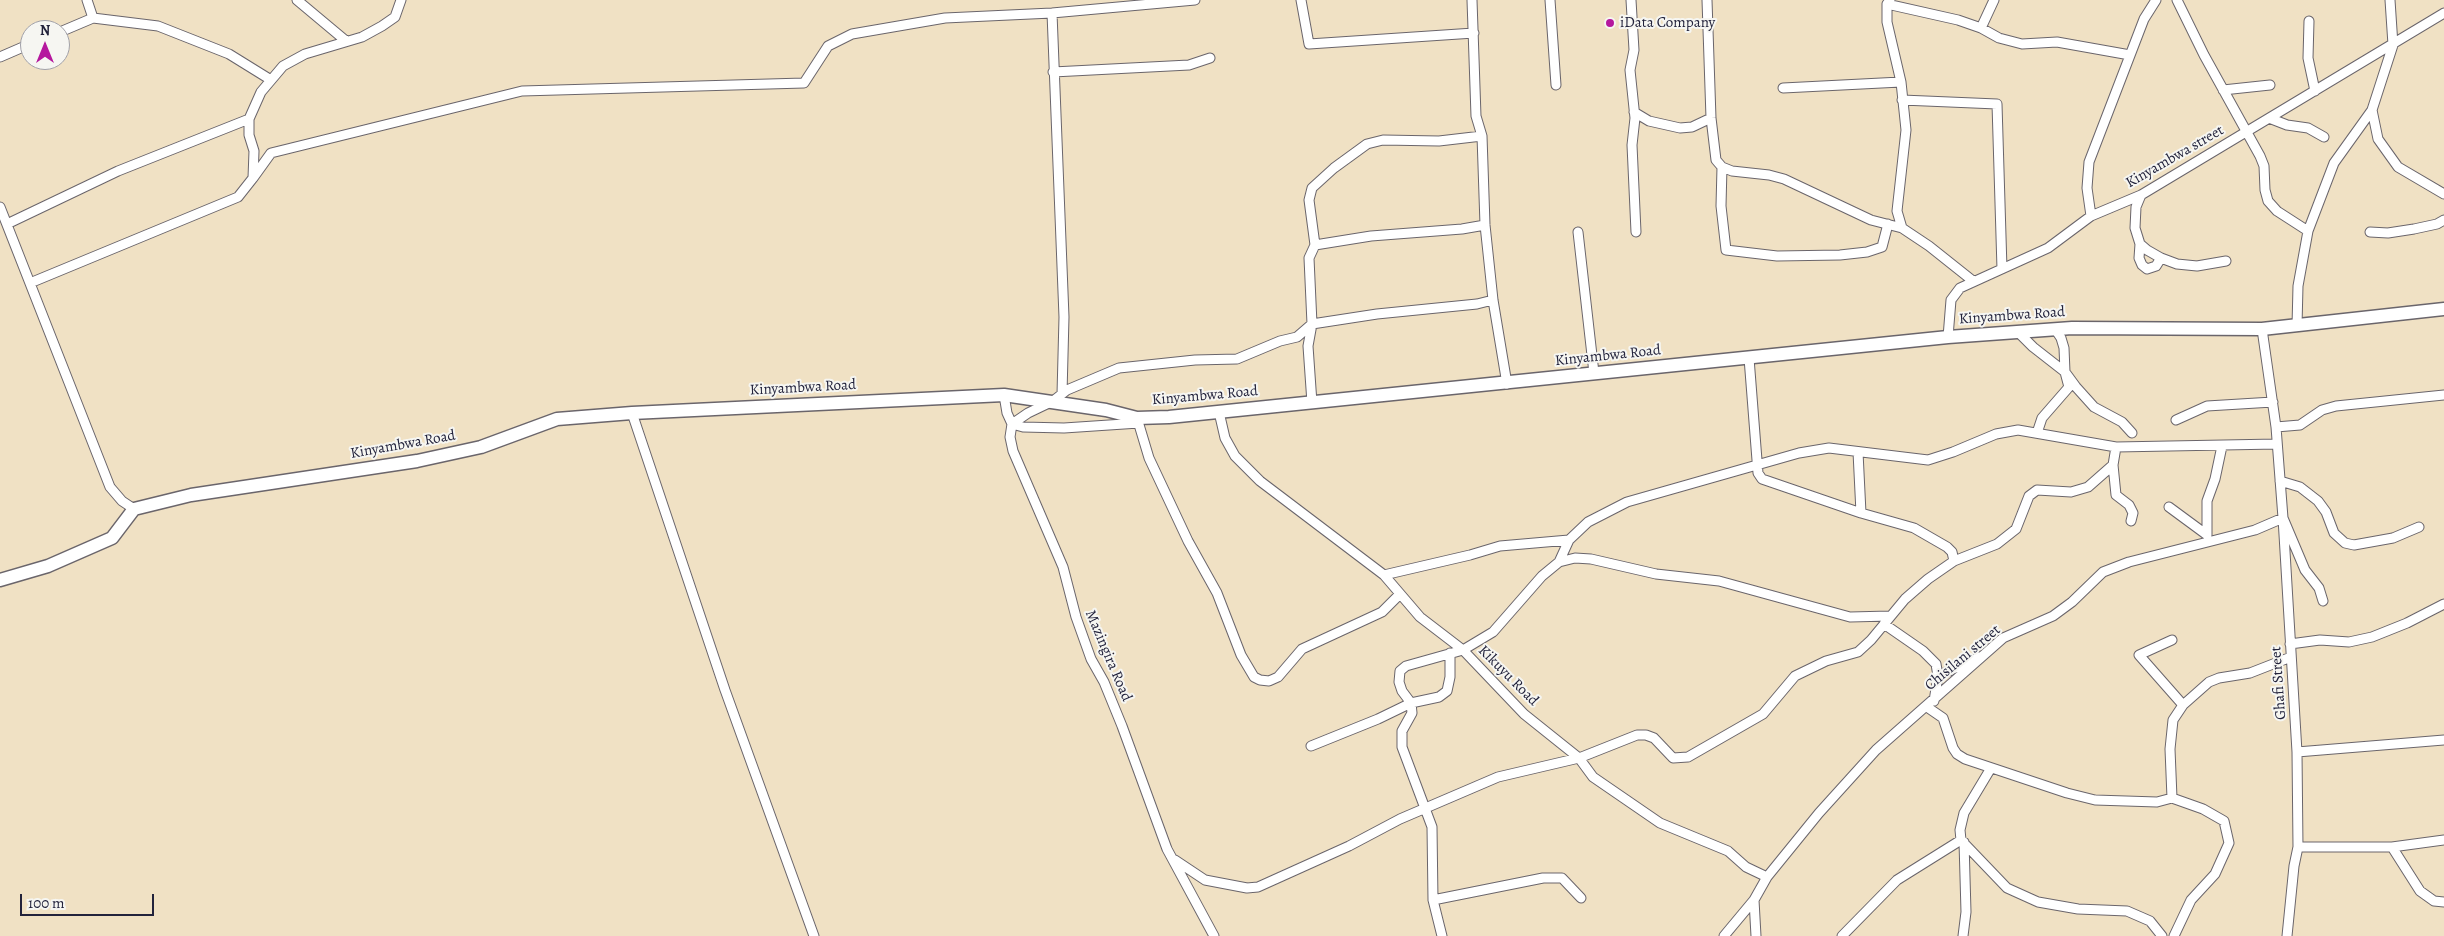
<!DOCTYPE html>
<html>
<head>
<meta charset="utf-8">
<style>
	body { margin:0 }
	#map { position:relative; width:2444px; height:936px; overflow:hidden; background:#f0e1c4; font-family:Alegreya,serif }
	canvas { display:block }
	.north { position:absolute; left:20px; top:20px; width:50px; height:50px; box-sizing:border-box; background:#f6f6f2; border:1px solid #a1a1a9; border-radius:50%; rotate:0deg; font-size:14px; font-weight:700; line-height:20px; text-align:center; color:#22223b }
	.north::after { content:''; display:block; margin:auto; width:18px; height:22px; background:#b5179e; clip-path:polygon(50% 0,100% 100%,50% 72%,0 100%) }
	.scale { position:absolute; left:20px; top:894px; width:134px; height:22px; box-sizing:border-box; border:2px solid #22223b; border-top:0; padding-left:6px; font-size:15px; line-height:18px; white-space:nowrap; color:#22223b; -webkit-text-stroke:4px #f6f6f2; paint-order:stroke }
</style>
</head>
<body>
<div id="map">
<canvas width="2444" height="936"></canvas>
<div class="north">N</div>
<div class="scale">100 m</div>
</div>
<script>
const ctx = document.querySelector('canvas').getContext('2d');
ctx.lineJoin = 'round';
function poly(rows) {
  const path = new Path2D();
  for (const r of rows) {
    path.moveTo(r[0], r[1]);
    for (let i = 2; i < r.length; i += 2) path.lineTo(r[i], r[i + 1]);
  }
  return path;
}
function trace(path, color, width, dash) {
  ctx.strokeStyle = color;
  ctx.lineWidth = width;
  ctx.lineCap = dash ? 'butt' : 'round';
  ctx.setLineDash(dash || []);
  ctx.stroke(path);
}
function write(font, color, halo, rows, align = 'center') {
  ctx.font = font + ' Alegreya,serif';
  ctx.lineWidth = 4;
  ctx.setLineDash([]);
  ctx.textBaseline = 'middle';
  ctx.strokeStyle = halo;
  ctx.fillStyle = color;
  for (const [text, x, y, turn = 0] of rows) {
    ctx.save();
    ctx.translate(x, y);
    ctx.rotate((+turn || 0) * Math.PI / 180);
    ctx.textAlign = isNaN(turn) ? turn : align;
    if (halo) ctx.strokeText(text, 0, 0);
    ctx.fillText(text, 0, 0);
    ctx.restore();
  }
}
const street = poly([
	[87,0,93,18,158,26,229,54,271,80],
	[297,0,346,41],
	[1301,0,1309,44,1474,33],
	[1472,0,1476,116,1482,136,1485,225,1493,300,1507,384],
	[1550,0,1556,85],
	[1631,0,1634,50,1630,70,1635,118,1632,145,1636,232],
	[1707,0,1711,118,1716,160,1722,167,1732,171,1769,175,1784,179,1871,220,1902,228],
	[1890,0,1887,4,1887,22,1901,82,1906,130,1897,211,1902,228,1929,246,1973,281],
	[2177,0,2204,55,2260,156,2264,166,2265,190,2268,201,2277,211,2308,231],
	[1887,4,1958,20,1981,28,1999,38,2022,44,2057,42,2130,55],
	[1052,13,1064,317,1062,394],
	[2309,21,2308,58,2315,91],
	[1981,28,1994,0],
	[60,32,93,18],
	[0,57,30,44],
	[1053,72,1189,65,1210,58],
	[1783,88,1901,82],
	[2223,90,2270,85],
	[1902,100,1997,104,2002,269],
	[2372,110,2378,139,2398,167,2444,194],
	[1634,112,1649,121,1680,128,1692,127,1711,118],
	[2269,118,2287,125,2308,128,2324,137],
	[1722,167,1721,206,1726,250,1777,256,1840,255,1867,252,1882,247,1888,224],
	[253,178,271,153,522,91,804,83,828,46,852,34,945,18,1052,13,1195,0],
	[2141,195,2136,207,2135,228,2140,244,2147,250,2161,258,2177,264,2197,266,2226,261],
	[0,207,110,487,122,501,134,509],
	[2091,216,2087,188,2089,162,2144,19,2156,0],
	[7,224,118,171,249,119,261,92,283,66,305,54,362,37,382,26,395,17,401,0],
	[1578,232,1594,373],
	[2370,232,2388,233,2414,229,2437,224,2444,220],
	[2140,244,2139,258,2142,265,2147,269,2156,266,2161,258],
	[1315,245,1309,200,1312,188,1334,168,1367,144,1383,140,1439,141,1482,136],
	[30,283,238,197,253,178,254,151,249,135,249,119],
	[2297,326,2298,286,2308,231,2334,163,2372,110,2393,45,2390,0],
	[2055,329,2061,338,2064,348,2065,372,2076,387,2094,407,2122,422,2132,433],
	[2262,329,2276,427,2283,518,2305,570,2319,588,2323,601],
	[2018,332,2033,347,2065,372,2069,387,2042,418,2037,433],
	[1948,337,1951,300,1960,288,2048,248,2091,216,2141,195,2444,13],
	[1749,358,1758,473,1762,479,1861,513,1914,528,1947,547,1952,552,1954,561],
	[1004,395,1007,413,1012,424,1023,427,1064,428,1139,423],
	[1312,403,1308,346,1312,324,1309,258,1315,245,1371,236,1462,229,1485,225],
	[1219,412,1225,438,1235,456,1260,481,1384,575,1420,617,1463,650,1524,714,1579,758,1593,777,1660,823,1728,851,1746,867,1767,877,1754,900,1756,936],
	[632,413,725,690,814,936],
	[1137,418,1149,458,1188,541,1217,593,1241,655,1254,677,1260,680,1269,681,1278,677,1302,649,1382,612,1400,594],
	[2176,420,2207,406,2273,402],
	[2276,427,2300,425,2322,410,2336,406,2444,395],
	[1858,452,1861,513],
	[2113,465,2116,495,2129,505,2133,513,2131,521],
	[2280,481,2300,487,2318,501,2326,512,2334,533,2345,543,2354,545,2393,538,2419,527],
	[2169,507,2207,535,2207,501,2215,479,2222,446],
	[2283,518,2297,752,2298,847,2294,866,2287,936],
	[1559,562,1569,540,1588,522,1627,502,1799,453,1829,448,1928,460,1953,452,1996,434,2018,430,2116,447,2277,444],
	[1384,575,1470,555,1500,546,1569,540],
	[1884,624,1923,651,1936,664,1938,676,1934,701],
	[2172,640,2139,655,2183,705,2173,720,2170,749,2172,798,2203,809,2224,821,2229,843,2215,874,2191,900,2174,936],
	[2290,644,2320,640,2349,642,2372,637,2407,623,2444,604],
	[1938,676,1979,657],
	[2183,705,2209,682,2219,678,2250,673,2291,657],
	[1927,707,1943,718,1953,748,1957,754,1965,759,2067,793,2095,800,2157,802,2172,798],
	[1311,746,1378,719,1411,703,1439,697,1447,691,1450,677,1450,653],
	[2297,752,2444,740],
	[1991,768,1964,813,1960,830,1961,840,2007,888,2038,902,2078,909,2127,911,2150,921,2162,936],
	[2298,847,2392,847,2444,840],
	[2392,847,2420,891,2434,901,2444,902],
	[1175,860,1205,880,1247,888,1258,887,1349,846,1400,819,1498,777,1579,758,1637,735,1646,735,1654,738,1673,758,1688,757,1763,714,1795,676,1826,661,1858,652,1871,640,1905,599,1928,579,1954,561,1997,544,2016,529,2029,496,2037,490,2071,492,2088,487,2113,465,2116,447],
	[1767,877,1819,813,1876,750,2003,638,2053,616,2072,602,2103,572,2129,562,2255,530,2283,518],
	[1433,900,1543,878,1562,878,1581,898],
	[1214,936,1167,849,1122,726,1104,682,1091,659,1076,617,1063,567,1013,451,1010,437,1012,424,1028,413,1053,401,1067,390,1119,368,1195,360,1237,359,1280,341,1297,337,1312,324,1377,314,1477,304,1493,300],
	[1442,936,1433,900,1432,827,1402,747,1402,731,1412,713,1411,703,1402,691,1399,682,1400,671,1406,666,1463,650,1493,632,1542,576,1559,562,1575,558,1591,559,1656,574,1719,581,1850,617,1890,616],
	[1724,936,1754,900],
	[1842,936,1897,880,1961,840],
	[1963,936,1966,912,1964,842]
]);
const secondary = poly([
	[0,580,48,566,112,538,134,509,191,495,417,461,481,447,557,419,632,413,1004,395,1106,410,1137,418,1169,417,1948,337,2072,328,2262,329,2444,309]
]);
const markers = [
	[1610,23,5,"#b5179e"]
];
const poiNames = [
	["iData Company",1620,23]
];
const streetNames = [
	["Kinyambwa street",2175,157,-30],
	["Kinyambwa Road",2012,316,-4],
	["Kinyambwa Road",1608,356,-6],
	["Kinyambwa Road",803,388,-3],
	["Kinyambwa Road",1205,396,-5],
	["Kinyambwa Road",403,445,-10],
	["Mazingira Road",1108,656,67],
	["Chisilani street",1963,658,-40],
	["Kikuyu Road",1508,676,45],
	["Ghafi Street",2279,683,-94]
];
trace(street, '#6a656b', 11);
trace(secondary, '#6a656b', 15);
trace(street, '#fff', 9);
trace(secondary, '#fff', 12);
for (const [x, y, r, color] of markers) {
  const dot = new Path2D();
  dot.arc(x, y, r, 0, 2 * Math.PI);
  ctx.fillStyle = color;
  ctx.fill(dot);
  trace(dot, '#f6f6f2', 2);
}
write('15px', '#22223b', '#f6f6f2', poiNames, 'left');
write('15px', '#22223b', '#f6f6f2', streetNames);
</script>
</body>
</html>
